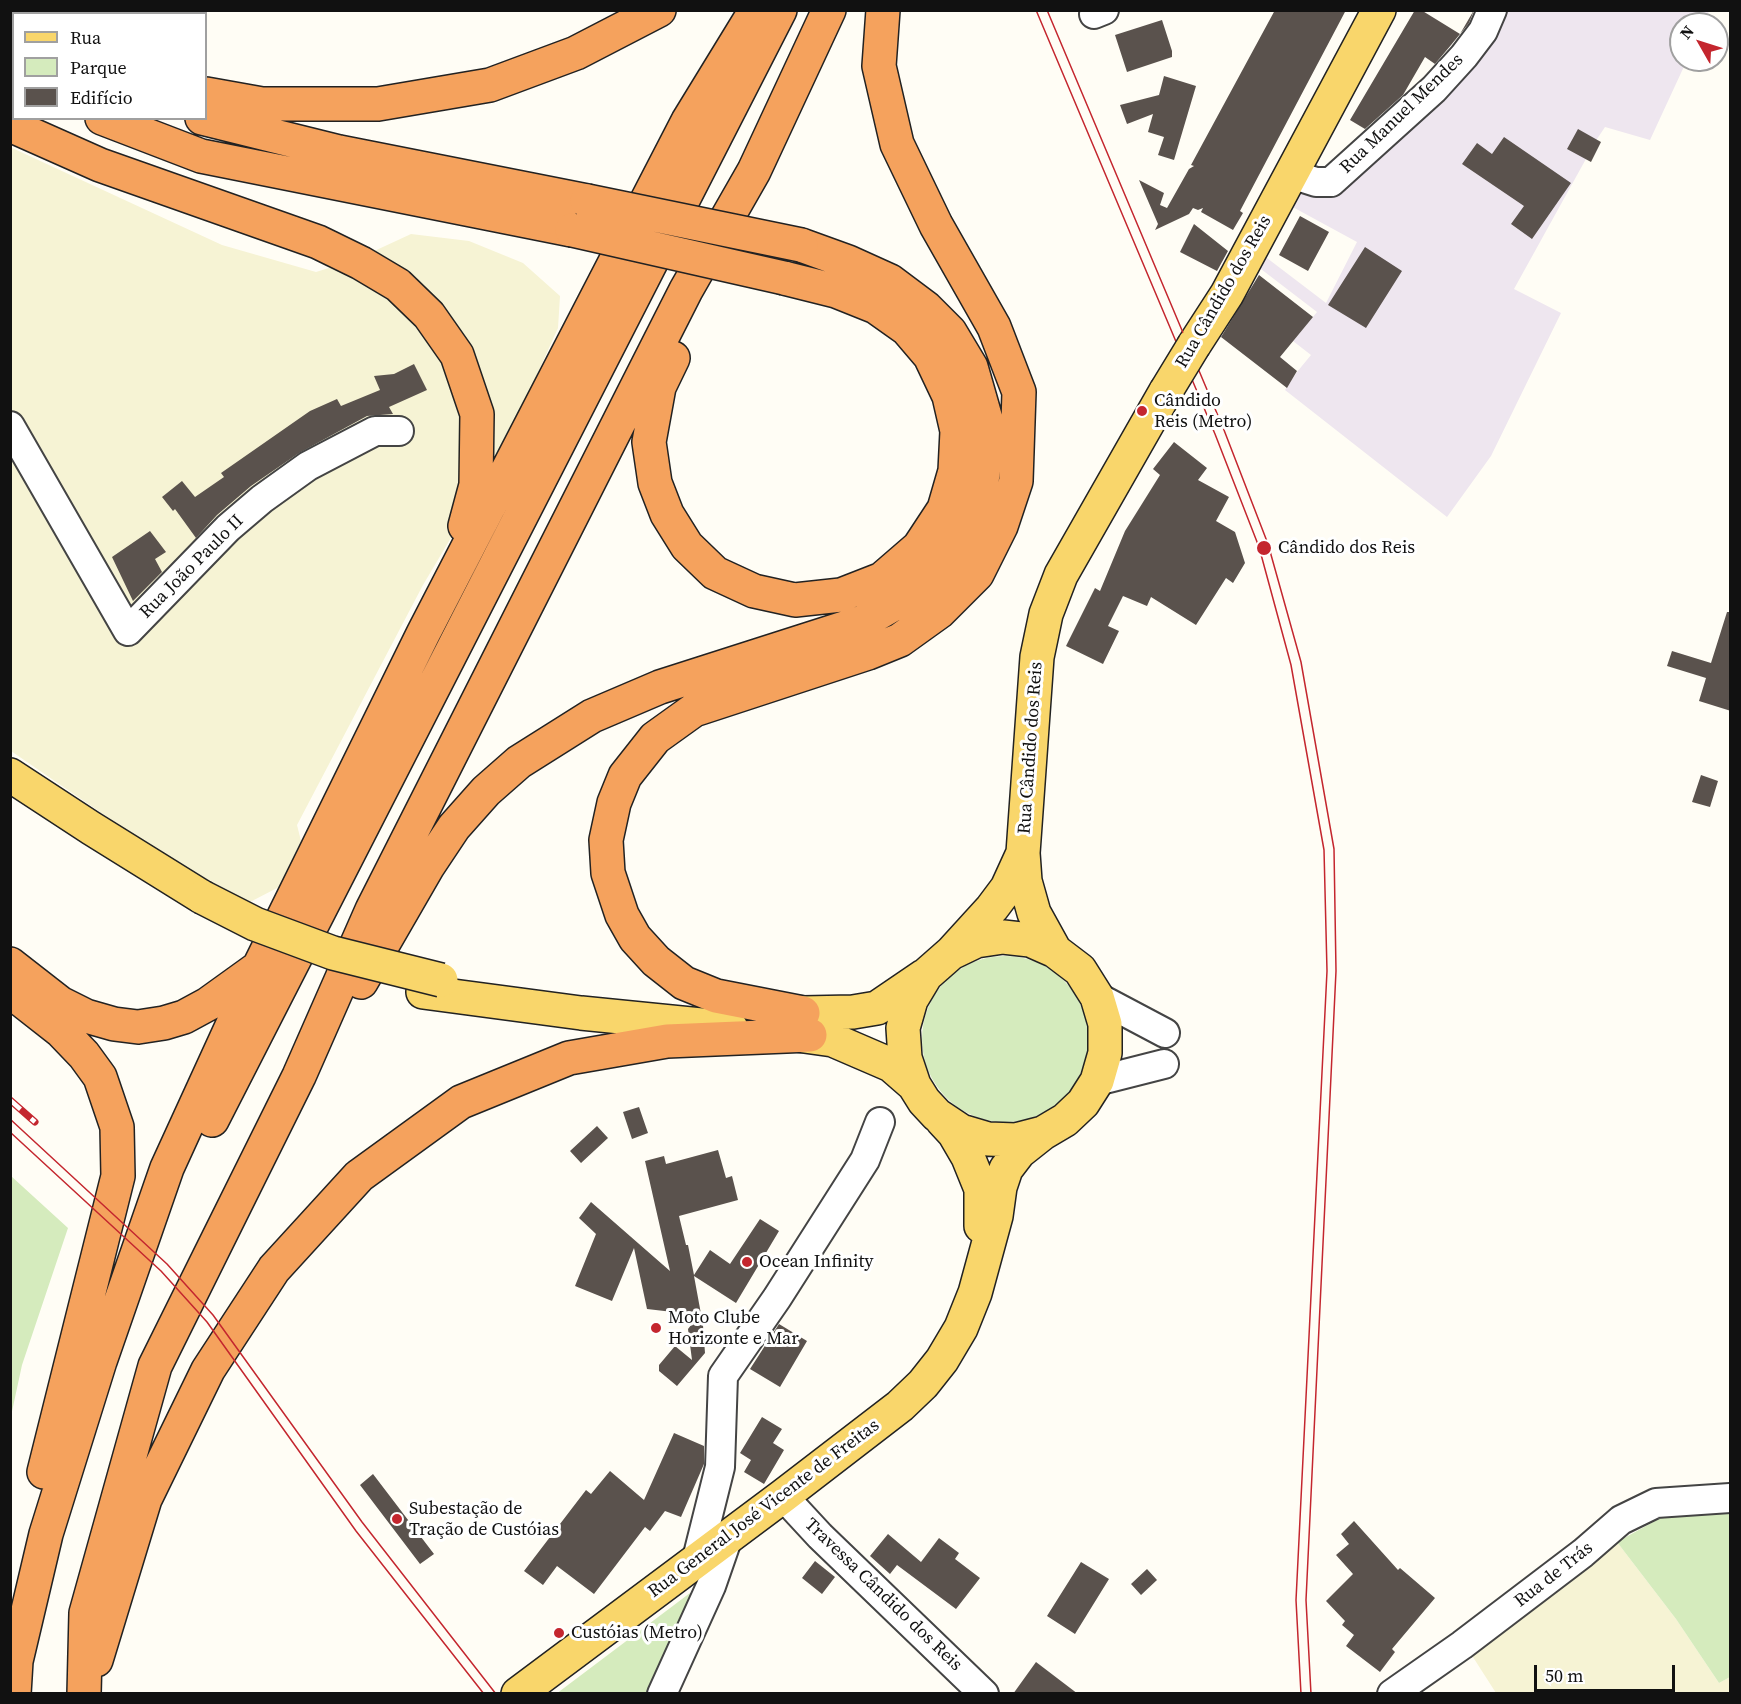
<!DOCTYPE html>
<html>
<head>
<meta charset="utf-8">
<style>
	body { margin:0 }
	#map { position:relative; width:1741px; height:1704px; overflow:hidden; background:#fffdf5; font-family:"Source Serif 4",serif }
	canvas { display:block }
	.frame { position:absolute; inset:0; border:12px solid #111; pointer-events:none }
	.legend { position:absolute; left:12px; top:12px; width:195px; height:108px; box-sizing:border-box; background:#fff; border:2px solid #a0a0a0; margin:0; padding:8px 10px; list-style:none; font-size:18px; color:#111 }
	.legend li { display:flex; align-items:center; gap:12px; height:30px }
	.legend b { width:30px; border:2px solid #a0a0a0 }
	.north { position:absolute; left:1669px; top:12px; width:60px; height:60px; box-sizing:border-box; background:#fff; border:2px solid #a0a0a0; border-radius:50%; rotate:309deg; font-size:16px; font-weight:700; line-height:24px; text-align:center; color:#111 }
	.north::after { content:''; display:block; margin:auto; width:21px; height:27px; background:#c4262e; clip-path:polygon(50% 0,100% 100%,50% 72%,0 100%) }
	.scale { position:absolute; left:1534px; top:1665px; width:141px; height:27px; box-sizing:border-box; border:3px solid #111; border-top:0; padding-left:8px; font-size:18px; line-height:21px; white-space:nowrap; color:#111; -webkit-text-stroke:4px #fff; paint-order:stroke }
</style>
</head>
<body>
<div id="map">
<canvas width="1741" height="1704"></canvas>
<div class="frame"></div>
<ul class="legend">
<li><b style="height:8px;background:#f9d66b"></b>Rua</li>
<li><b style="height:16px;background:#d5ebbd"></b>Parque</li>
<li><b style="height:16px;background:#5a524d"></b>Edifício</li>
</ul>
<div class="north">N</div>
<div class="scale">50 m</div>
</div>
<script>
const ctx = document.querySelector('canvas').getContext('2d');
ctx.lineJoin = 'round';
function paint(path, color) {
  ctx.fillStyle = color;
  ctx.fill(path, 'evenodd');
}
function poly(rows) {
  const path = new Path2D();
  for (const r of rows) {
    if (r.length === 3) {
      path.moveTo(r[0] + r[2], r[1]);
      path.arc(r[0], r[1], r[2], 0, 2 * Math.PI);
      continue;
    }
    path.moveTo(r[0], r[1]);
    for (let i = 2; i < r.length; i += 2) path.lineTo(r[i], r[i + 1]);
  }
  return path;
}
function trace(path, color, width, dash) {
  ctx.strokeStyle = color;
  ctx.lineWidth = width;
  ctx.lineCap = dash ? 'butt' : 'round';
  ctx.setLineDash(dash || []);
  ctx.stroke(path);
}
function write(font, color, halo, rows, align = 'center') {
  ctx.font = font + ' "Source Serif 4",serif';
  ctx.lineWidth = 6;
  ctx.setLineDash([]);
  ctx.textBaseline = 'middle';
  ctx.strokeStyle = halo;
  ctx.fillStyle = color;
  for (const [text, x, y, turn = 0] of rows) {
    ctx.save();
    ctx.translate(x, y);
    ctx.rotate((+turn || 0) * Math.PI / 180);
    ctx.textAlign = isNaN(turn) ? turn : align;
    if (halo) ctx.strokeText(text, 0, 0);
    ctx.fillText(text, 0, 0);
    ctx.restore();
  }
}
const industrial = poly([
	[1501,11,1709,11,1703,24,1681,24,1681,60,1687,60,1650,140,1605,127,1597,139,1514,289,1561,313,1491,456,1447,517,1285,390,1297,372,1311,355,1293,341,1317,312,1257,266,1263,255,1326,303,1357,242,1289,205,1292,198]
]);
const farmland = poly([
	[10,147,222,245,316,272,357,259,411,234,469,241,523,263,560,296,558,328,503,450,423,585,297,825,301,841,279,887,250,902,205,884,11,751],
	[1617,1542,1676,1619,1719,1683,1730,1677,1730,1693,1496,1693,1471,1654]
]);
const green = poly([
	[1005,1039,83],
	[11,1176,68,1228,22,1365,11,1416],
	[1730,1509,1730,1677,1719,1683,1676,1619,1617,1542,1673,1511],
	[690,1593,697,1597,652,1693,556,1694]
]);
const building = poly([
	[1275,10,1346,10,1240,211,1243,213,1233,230,1201,212,1203,208,1198,210,1193,208,1189,214,1155,230,1158,224,1139,180,1164,193,1160,205,1167,208,1189,169,1194,166,1191,165],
	[1415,10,1421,10,1460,34,1474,10,1469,23,1451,45,1435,64,1425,57,1403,95,1365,129,1350,120],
	[1162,20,1172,51,1172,57,1127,72,1115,35],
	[1164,76,1196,86,1174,160,1158,155,1164,137,1148,132,1153,114,1127,124,1120,105,1159,95],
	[1578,129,1601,142,1591,162,1567,149],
	[1504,137,1571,183,1532,239,1511,224,1524,206,1462,164,1477,143,1492,154],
	[1300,216,1329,232,1308,271,1279,255],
	[1194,224,1228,251,1217,271,1180,252],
	[1365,247,1402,271,1366,328,1328,305],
	[1259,275,1313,317,1280,357,1297,371,1287,388,1221,337],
	[414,364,427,390,389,407,393,414,367,416,299,453,251,486,217,515,196,538,175,509,173,511,162,497,182,481,195,497,224,477,221,473,310,411,337,399,341,406,380,390,374,376,394,374],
	[1174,442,1207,468,1198,480,1229,497,1216,521,1235,532,1245,563,1233,583,1226,578,1196,625,1151,597,1147,606,1123,596,1108,626,1119,631,1103,664,1066,646,1095,588,1100,591,1125,531,1160,475,1153,469],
	[150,531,166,552,155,559,162,572,133,601,112,557],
	[1727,612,1731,612,1731,711,1699,701,1706,678,1667,666,1672,651,1711,663],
	[1701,775,1718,781,1710,807,1692,802],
	[639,1107,648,1133,632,1139,623,1112],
	[597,1126,608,1138,581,1163,570,1151],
	[718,1150,726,1178,732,1176,738,1200,679,1216,686,1245,688,1245,694,1275,710,1250,730,1264,760,1219,779,1231,736,1303,694,1276,701,1314,702,1312,705,1353,677,1386,659,1371,659,1365,675,1346,692,1360,688,1329,699,1315,647,1309,634,1248,612,1301,575,1286,596,1234,579,1218,591,1202,670,1271,645,1161,664,1156,666,1164],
	[779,1324,807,1341,780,1387,750,1369],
	[762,1417,782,1429,773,1443,784,1450,764,1484,744,1472,751,1460,740,1453],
	[674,1433,704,1446,704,1464,681,1517,665,1511,650,1531,645,1527,594,1594,557,1566,543,1585,524,1571,586,1490,591,1494,610,1471,644,1500],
	[373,1474,434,1554,420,1564,360,1485],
	[1354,1521,1398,1570,1400,1568,1435,1598,1392,1649,1395,1652,1380,1672,1346,1646,1354,1635,1342,1625,1345,1621,1326,1601,1353,1574,1336,1555,1349,1544,1341,1534],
	[888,1534,921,1562,939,1538,959,1553,955,1559,980,1578,956,1609,897,1565,890,1574,870,1556],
	[815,1561,835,1577,822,1594,802,1578],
	[1081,1562,1109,1579,1075,1634,1047,1616],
	[1147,1569,1157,1580,1141,1595,1131,1584],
	[1036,1662,1078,1694,1013,1694]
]);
const minor = poly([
	[1094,14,1104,10],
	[1291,174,1316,182,1331,182,1434,89,1464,56,1483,31,1492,10],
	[10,426,128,631,228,528,262,499,308,466,375,431,399,431],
	[1097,997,1165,1033],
	[1097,1081,1164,1064],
	[783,1496,820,1536,984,1694],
	[697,1559,720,1467,723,1376,777,1298,865,1160,880,1122],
	[662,1694,711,1586,728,1537],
	[1392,1694,1462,1645,1583,1553,1621,1520,1656,1503,1730,1498]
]);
const major = poly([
	[1194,345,1227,294,1379,10],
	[10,775,91,828,202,897],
	[1055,951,1034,913,1025,881,1023,853,1037,657,1046,614,1061,575,1166,391],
	[951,953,976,941,1003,937,1030,940,1055,951,1080,970,1097,997,1105,1024,1105,1053,1097,1081,1083,1103,1065,1120,1043,1133,1016,1140,988,1139,961,1131,937,1115,924,1101,914,1085,905,1058,903,1028,911,1000,926,975,951,953,992,908,1007,888,1023,853],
	[423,992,581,1013,731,1028],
	[776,1011,803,1013,853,1012,877,1008,924,976],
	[783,1033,833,1040,891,1065,914,1085],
	[942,1120,954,1133,968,1157,981,1189,981,1226],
	[518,1694,783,1496,900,1406,923,1384,942,1360,961,1328,975,1293,996,1216,1000,1187,1006,1169,1019,1152,1043,1133]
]);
const highway = poly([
	[10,46,14,48],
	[10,85,14,86],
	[206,94,262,104,378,104,490,85,576,53,659,10],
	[102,118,201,156,572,230],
	[202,118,339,152,587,201],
	[10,125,100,165,318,242,361,263,398,285,429,315,457,355,477,414,476,485,465,526],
	[673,358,659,387,649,442,655,483,667,514,687,546,715,573,754,591,795,600,841,595,882,579,919,547,944,509,955,471,957,431,949,396,930,356,907,329,876,307,836,291,784,278],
	[10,964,60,1003,86,1016,114,1024,138,1027,164,1023,184,1017,208,1004,258,968],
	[361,982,428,866,454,827,486,791,519,762,592,716,660,687,863,622,913,593,949,558,973,515,983,475,987,423,971,367,950,332,926,308,890,281,848,262,801,245],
	[10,991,61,1031,84,1055,100,1077,117,1127,118,1176,44,1472],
	[803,1013,716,996,684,983,656,961,635,938,622,915,608,873,606,840,614,803,625,776,655,738,694,710,868,653,900,640,939,612,977,574,1001,526,1016,481,1019,392,994,327,936,225,897,144,879,66,883,10],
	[212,1120,780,10],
	[96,1660,145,1499,208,1370,274,1269,359,1176,461,1102,569,1058,667,1041,810,1035],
	[14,1694,16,1661,46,1534,100,1361,167,1168,259,967,423,634,688,121,756,10],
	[84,1694,86,1613,155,1366,299,1076,372,910,686,290,754,171,829,10]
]);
const tram = poly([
	[1036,10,1215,434,1259,547,1291,665,1324,850,1327,971,1296,1600,1301,1694],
	[1047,10,1224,430,1268,544,1301,662,1334,849,1336,971,1306,1600,1311,1694],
	[10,1119,167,1264,213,1315,362,1522,496,1694],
	[10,1132,161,1271,207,1322,356,1531,484,1694]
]);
const rail = poly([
	[10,1100,35,1122]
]);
const majorBridge = poly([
	[1166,391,1194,345],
	[202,897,255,924,333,953,441,980]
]);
const highwayBridge = poly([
	[587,201,801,245],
	[572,230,784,278]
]);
const markers = [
	[1142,411,6,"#c4262e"],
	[1264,548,8,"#c4262e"],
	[747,1262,6,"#c4262e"],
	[656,1328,6,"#c4262e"],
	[397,1519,6,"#c4262e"],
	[559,1633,6,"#c4262e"]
];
const streetNames = [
	["Rua Manuel Mendes",1402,114,-44],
	["Rua Cândido dos Reis",1224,292,-60],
	["Rua João Paulo II",192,567,-45],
	["Rua Cândido dos Reis",1031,748,-86],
	["Rua General José Vicente de Freitas",764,1509,-37],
	["Rua de Trás",1554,1575,-38],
	["Travessa Cândido dos Reis",883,1595,44]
];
const poiNames = [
	["Cândido",1154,401],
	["Reis (Metro)",1154,422],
	["Cândido dos Reis",1278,548],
	["Ocean Infinity",759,1262],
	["Moto Clube",668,1318],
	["Horizonte e Mar",668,1339],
	["Subestação de",409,1509],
	["Tração de Custóias",409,1530],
	["Custóias (Metro)",571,1633]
];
paint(industrial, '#eee6ef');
paint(farmland, '#f6f3d4');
paint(green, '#d5ebbd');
paint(building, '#5a524d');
trace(minor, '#444', 32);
trace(major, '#222', 36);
trace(highway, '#222', 36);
trace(minor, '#fff', 28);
trace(major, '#f9d66b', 33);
trace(highway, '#f5a25d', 33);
trace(tram, '#c4262e', 1.5);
trace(rail, '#c4262e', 7);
trace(rail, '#fff', 4.5, [14]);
trace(majorBridge, '#222', 36, []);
trace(highwayBridge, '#222', 36, []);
trace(majorBridge, '#f9d66b', 33);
trace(highwayBridge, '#f5a25d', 33);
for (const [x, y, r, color] of markers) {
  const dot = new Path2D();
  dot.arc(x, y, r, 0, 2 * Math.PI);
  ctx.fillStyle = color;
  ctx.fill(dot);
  trace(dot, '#fff', 2);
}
write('18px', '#111', '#fff', streetNames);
write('18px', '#111', '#fff', poiNames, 'left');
</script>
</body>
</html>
